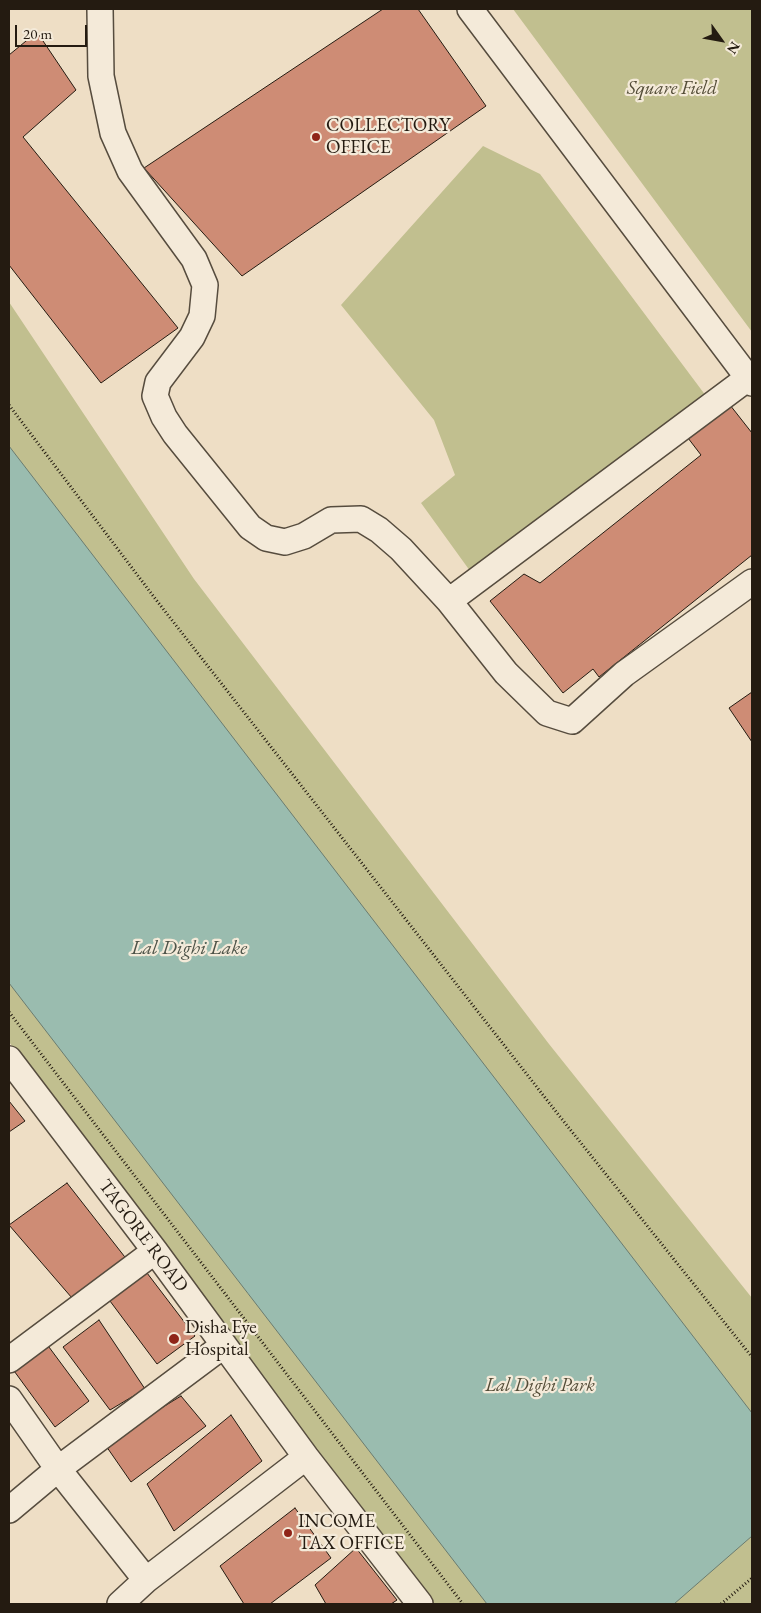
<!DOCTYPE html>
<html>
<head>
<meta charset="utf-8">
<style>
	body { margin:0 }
	#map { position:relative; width:761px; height:1613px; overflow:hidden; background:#eedec5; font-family:"EB Garamond",serif }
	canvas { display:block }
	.frame { position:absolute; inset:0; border:10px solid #241b11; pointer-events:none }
	.north { position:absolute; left:696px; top:15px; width:50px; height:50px; -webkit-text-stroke:4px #f4ead9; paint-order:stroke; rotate:122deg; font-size:14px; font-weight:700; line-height:20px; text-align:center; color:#241b11 }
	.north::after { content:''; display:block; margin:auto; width:18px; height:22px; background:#241b11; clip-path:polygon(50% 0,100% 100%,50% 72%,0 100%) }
	.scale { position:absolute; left:15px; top:25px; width:72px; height:22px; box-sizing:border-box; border:2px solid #241b11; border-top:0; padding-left:6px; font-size:15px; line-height:18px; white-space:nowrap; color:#241b11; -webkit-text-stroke:4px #f4ead9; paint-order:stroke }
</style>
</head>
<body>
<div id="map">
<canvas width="761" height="1613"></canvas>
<div class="frame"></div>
<div class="north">N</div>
<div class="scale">20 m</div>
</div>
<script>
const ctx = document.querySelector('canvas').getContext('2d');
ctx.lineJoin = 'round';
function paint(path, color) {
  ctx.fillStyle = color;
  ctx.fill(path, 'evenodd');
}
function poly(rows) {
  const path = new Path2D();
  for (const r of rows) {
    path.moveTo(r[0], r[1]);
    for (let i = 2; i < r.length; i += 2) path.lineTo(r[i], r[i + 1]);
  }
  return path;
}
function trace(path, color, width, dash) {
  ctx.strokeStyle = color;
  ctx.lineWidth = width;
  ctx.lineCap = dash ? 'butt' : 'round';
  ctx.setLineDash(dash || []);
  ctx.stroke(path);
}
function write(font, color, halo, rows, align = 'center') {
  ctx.font = font + ' "EB Garamond",serif';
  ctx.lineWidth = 4.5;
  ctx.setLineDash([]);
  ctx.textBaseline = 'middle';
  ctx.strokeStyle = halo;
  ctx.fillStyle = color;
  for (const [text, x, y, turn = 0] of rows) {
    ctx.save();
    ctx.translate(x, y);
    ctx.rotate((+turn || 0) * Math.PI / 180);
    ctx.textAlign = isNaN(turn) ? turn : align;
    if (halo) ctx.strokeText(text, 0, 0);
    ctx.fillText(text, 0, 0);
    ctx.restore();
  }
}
const green = poly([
	[513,9,752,9,752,332],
	[483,146,540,174,709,400,478,582,421,503,455,475,434,420,341,305],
	[9,302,194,579,549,1044,752,1298,752,1604,433,1604,9,1042]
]);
const water = poly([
	[9,446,752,1413,752,1536,674,1604,487,1604,9,983,9,446]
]);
const building = poly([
	[383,9,418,9,486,106,242,276,144,168,383,9],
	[37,32,76,90,23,137,178,328,101,383,9,265,9,55,37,32],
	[730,405,752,433,752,555,599,677,593,669,563,693,490,601,524,574,540,583,701,455,688,438,730,405],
	[752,692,752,742,729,708,752,692],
	[9,1101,25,1121,9,1132,9,1101],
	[67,1183,128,1261,72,1298,9,1225,67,1183],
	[144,1269,195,1336,157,1364,107,1297,144,1269],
	[99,1320,145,1389,110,1410,63,1347,99,1320],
	[43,1339,89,1401,55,1427,9,1364,43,1339],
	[181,1396,206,1426,131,1482,104,1443,181,1396],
	[231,1415,262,1461,174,1531,147,1484,231,1415],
	[295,1508,331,1558,270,1604,244,1604,220,1566,295,1508],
	[356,1548,397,1600,391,1604,326,1604,315,1585,356,1548]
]);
const path = poly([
	[9,405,157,601,561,1118,752,1357],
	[9,1012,463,1604],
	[721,1604,752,1578]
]);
const street = poly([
	[100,9,101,76,113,133,130,171,194,259,205,285,202,316,192,337,158,382,155,396,164,417,175,434,250,527,266,538,285,542,304,536,331,520,361,519,379,530,401,549,449,601,506,673,547,713,572,721,624,674,752,582],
	[470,9,752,383],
	[449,601,748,378],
	[9,1059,155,1251,306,1457,420,1604],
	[9,1360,155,1251],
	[9,1399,58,1469,146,1580],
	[9,1510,58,1469,224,1345],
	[120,1604,146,1580,306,1457]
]);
const markers = [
	[316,137,5,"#8f2418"],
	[174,1339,6,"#8f2418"],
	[288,1533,5,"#8f2418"]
];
const parkNames = [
	["Square Field",672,89],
	["Lal Dighi Park",540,1386]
];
const poiNames = [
	["COLLECTORY",326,126],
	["OFFICE",326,148],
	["Disha Eye",185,1328],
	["Hospital",185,1350],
	["INCOME",298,1522],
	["TAX OFFICE",298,1544]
];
const streetNames = [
	["TAGORE ROAD",143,1236,53]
];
const waterNames = [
	["Lal Dighi Lake",189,949]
];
paint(green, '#c1bf8f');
paint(water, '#9abcaf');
trace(water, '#6b7c70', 1);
paint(building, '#ce8c75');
trace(building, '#241b11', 1);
trace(street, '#564c3e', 28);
trace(path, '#241b11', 3, [1, 2.5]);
trace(street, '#f4ead9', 25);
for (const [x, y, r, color] of markers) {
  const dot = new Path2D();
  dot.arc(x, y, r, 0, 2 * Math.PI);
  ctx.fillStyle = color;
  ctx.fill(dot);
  trace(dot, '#f4ead9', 2);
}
write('italic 19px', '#534c37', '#f4ead9', parkNames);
write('19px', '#241b11', '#f4ead9', poiNames, 'left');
write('19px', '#241b11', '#f4ead9', streetNames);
write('italic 20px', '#4d5348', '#f4ead9', waterNames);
</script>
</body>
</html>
